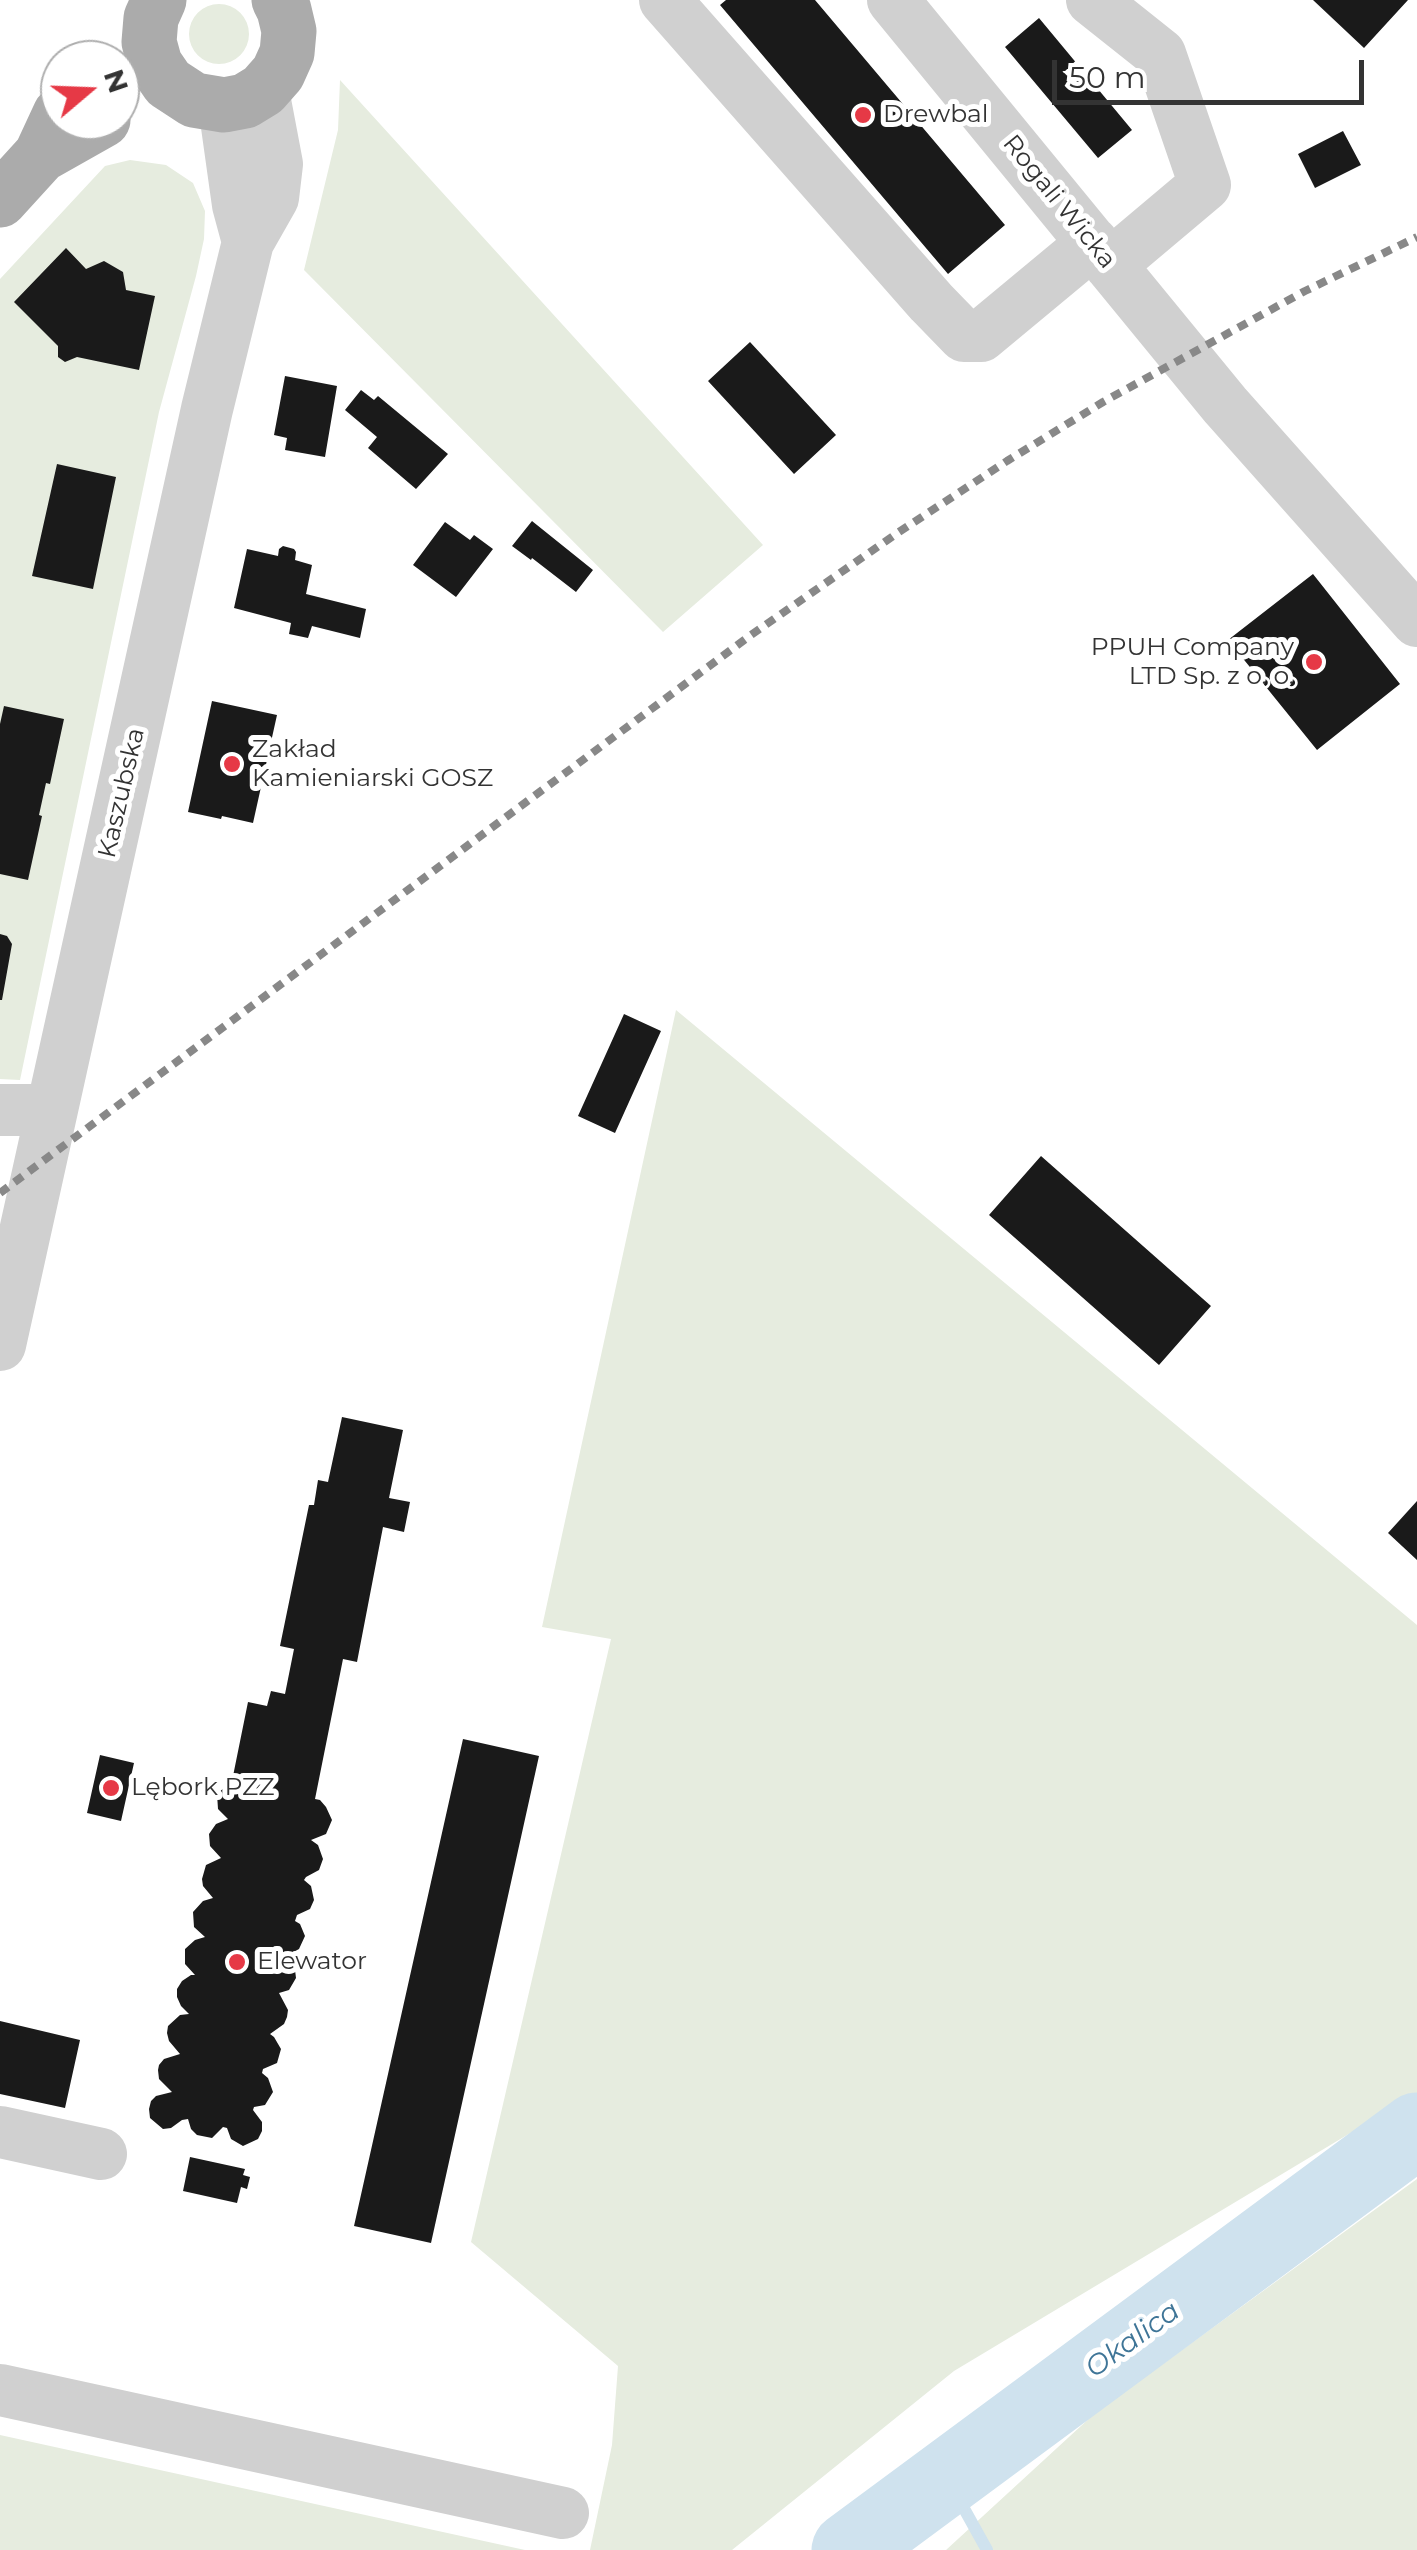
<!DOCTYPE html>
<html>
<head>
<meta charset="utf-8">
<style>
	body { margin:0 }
	#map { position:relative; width:1417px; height:2550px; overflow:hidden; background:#fff; font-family:Montserrat,sans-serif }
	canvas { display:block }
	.north { position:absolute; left:40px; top:40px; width:100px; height:100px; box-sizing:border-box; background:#fff; border:2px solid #adadad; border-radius:50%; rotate:71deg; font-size:28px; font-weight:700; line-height:40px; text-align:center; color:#333 }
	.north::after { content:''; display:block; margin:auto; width:35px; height:45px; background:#e63946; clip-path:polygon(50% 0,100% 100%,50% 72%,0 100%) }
	.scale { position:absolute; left:1052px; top:60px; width:312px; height:45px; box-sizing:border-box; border:5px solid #333; border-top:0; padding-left:12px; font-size:30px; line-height:35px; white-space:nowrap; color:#333; -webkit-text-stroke:8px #fff; paint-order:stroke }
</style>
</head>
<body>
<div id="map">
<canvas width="1417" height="2550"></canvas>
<div class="north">N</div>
<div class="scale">50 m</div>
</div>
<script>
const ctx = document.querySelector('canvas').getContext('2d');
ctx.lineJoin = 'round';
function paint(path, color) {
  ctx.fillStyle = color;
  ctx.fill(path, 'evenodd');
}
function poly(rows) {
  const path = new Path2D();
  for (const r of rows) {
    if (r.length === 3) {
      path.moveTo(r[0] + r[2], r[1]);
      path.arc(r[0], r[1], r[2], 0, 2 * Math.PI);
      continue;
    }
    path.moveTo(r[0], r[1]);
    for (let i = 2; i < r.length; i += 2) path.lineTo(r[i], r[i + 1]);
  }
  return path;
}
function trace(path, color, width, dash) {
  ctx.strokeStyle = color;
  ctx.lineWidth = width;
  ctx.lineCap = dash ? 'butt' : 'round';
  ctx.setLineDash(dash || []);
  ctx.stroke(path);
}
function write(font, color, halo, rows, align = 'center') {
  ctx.font = font + ' Montserrat,sans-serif';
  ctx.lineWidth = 10;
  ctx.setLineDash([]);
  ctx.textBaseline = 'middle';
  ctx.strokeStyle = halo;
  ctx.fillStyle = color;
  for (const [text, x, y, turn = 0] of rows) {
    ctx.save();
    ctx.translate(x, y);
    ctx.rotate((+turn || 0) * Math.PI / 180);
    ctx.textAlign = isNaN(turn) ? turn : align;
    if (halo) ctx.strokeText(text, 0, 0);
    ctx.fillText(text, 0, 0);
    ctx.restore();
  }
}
const green = poly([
	[219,34,30],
	[340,80,763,545,663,632,304,270,338,130],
	[130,160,166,165,193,183,205,211,204,239,196,276,159,412,20,1080,0,1079,0,279,105,166],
	[676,1010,1417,1625,1417,2093,954,2371,732,2550,590,2550,612,2445,618,2366,471,2242,611,1639,542,1627],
	[1417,2179,1417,2550,946,2550,1094,2414],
	[0,2435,525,2550,0,2550]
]);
const stream = poly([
	[947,2478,987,2550]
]);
const river = poly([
	[849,2550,1417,2130]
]);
const building = poly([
	[726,0,815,0,1005,225,948,274,720,5],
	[1313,0,1408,0,1364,48],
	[1039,18,1132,130,1098,158,1005,47],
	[1343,131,1361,165,1315,188,1298,154],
	[66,248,86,269,104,261,123,272,126,290,155,296,139,370,77,357,65,362,58,357,58,346,14,302],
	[750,342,836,435,794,474,708,381],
	[285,376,337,386,325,457,285,450,287,438,274,435],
	[361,390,374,400,378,396,448,454,416,489,368,448,377,437,345,410],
	[57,464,116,477,93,589,32,576],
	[532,521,593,570,576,592,532,558,531,560,512,546],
	[445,522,470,540,474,535,493,549,456,597,413,565],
	[283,546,294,549,296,552,295,560,312,565,306,594,366,609,360,638,312,626,308,638,289,634,291,623,234,608,247,549,278,556,279,549],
	[1313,574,1400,684,1317,750,1228,640],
	[212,701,277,715,253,823,222,816,221,819,188,812],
	[4,706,64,719,50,784,46,783,39,815,42,816,28,880,0,874,0,724],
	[0,934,7,936,12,944,2,1000,0,1000],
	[624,1014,661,1031,615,1133,578,1116],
	[1041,1156,1211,1306,1159,1365,989,1215],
	[342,1417,403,1430,389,1498,410,1502,404,1532,383,1527,357,1662,343,1659,315,1799,320,1800,326,1807,332,1820,326,1834,311,1840,318,1845,323,1859,319,1870,306,1877,304,1880,311,1886,314,1900,310,1909,297,1915,295,1921,300,1924,305,1936,299,1949,288,1955,295,1970,296,1978,289,1990,279,1993,288,2010,287,2017,284,2024,270,2034,274,2037,281,2049,277,2063,263,2069,262,2073,268,2078,273,2092,265,2105,254,2107,253,2110,262,2122,262,2131,258,2139,243,2146,231,2139,227,2128,223,2127,212,2138,197,2135,191,2129,188,2119,182,2120,171,2128,163,2129,150,2118,149,2109,151,2101,156,2096,172,2092,159,2079,158,2070,159,2065,164,2059,180,2054,169,2041,167,2033,168,2026,180,2015,189,2014,181,2006,177,1997,177,1989,182,1981,191,1975,195,1975,185,1964,185,1949,195,1940,205,1937,194,1927,193,1912,203,1901,213,1898,203,1886,202,1879,206,1865,221,1858,210,1846,209,1834,216,1824,228,1819,218,1809,217,1794,232,1781,248,1702,267,1706,271,1691,285,1694,294,1649,280,1646,309,1505,314,1505,318,1480,328,1482],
	[1417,1501,1417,1560,1388,1533],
	[463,1739,539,1756,431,2243,354,2226],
	[100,1755,134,1763,121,1821,87,1813],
	[0,2021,80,2040,65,2108,0,2094],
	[190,2157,245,2169,243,2175,250,2177,247,2189,241,2187,237,2203,183,2191]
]);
const minor = poly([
	[665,0,931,302,964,336,981,336,1093,243],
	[893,0,1225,405,1417,621],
	[1092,0,1160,54,1205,185,1110,265],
	[224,105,238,205,248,242],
	[0,1110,52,1110],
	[0,1345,207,409,248,242,273,198,277,164,263,90],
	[0,2132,101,2154],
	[0,2390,563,2513]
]);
const major = poly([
	[159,0,151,18,149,42,155,64,168,83,194,100,224,105,245,101,263,90,278,73,287,53,289,31,284,10,279,0],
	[41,155,103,120],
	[0,200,41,155,60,114]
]);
const rail = poly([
	[0,1193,751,635,899,532,1007,461,1103,402,1305,291,1417,237]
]);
const markers = [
	[863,115,10,"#e63946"],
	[1314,662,10,"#e63946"],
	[232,764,10,"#e63946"],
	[111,1788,10,"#e63946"],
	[237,1962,10,"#e63946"]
];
const poiNames = [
	["Drewbal",883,115],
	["PPUH Company",1294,648,"right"],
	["LTD Sp. z o. o.",1294,677,"right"],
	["Zakład",252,750],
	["Kamieniarski GOSZ",252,779],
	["Lębork PZZ",131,1788],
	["Elewator",257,1962]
];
const streetNames = [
	["Rogali Wicka",1059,202,51],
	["Kaszubska",122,793,-77]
];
const waterNames = [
	["Okalica",1133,2340,-36]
];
paint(green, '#e6ecdf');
trace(stream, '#cfe2ee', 12);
trace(river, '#cfe2ee', 75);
paint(building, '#1a1a1a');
trace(minor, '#d0d0d0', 52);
trace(major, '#ababab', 55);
trace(rail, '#888', 8, [10, 8]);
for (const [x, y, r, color] of markers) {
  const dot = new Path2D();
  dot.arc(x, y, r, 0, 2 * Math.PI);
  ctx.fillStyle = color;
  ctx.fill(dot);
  trace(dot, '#fff', 4);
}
write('25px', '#333', '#fff', poiNames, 'left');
write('25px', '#333', '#fff', streetNames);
write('italic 28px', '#3f7597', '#fff', waterNames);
</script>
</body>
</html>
